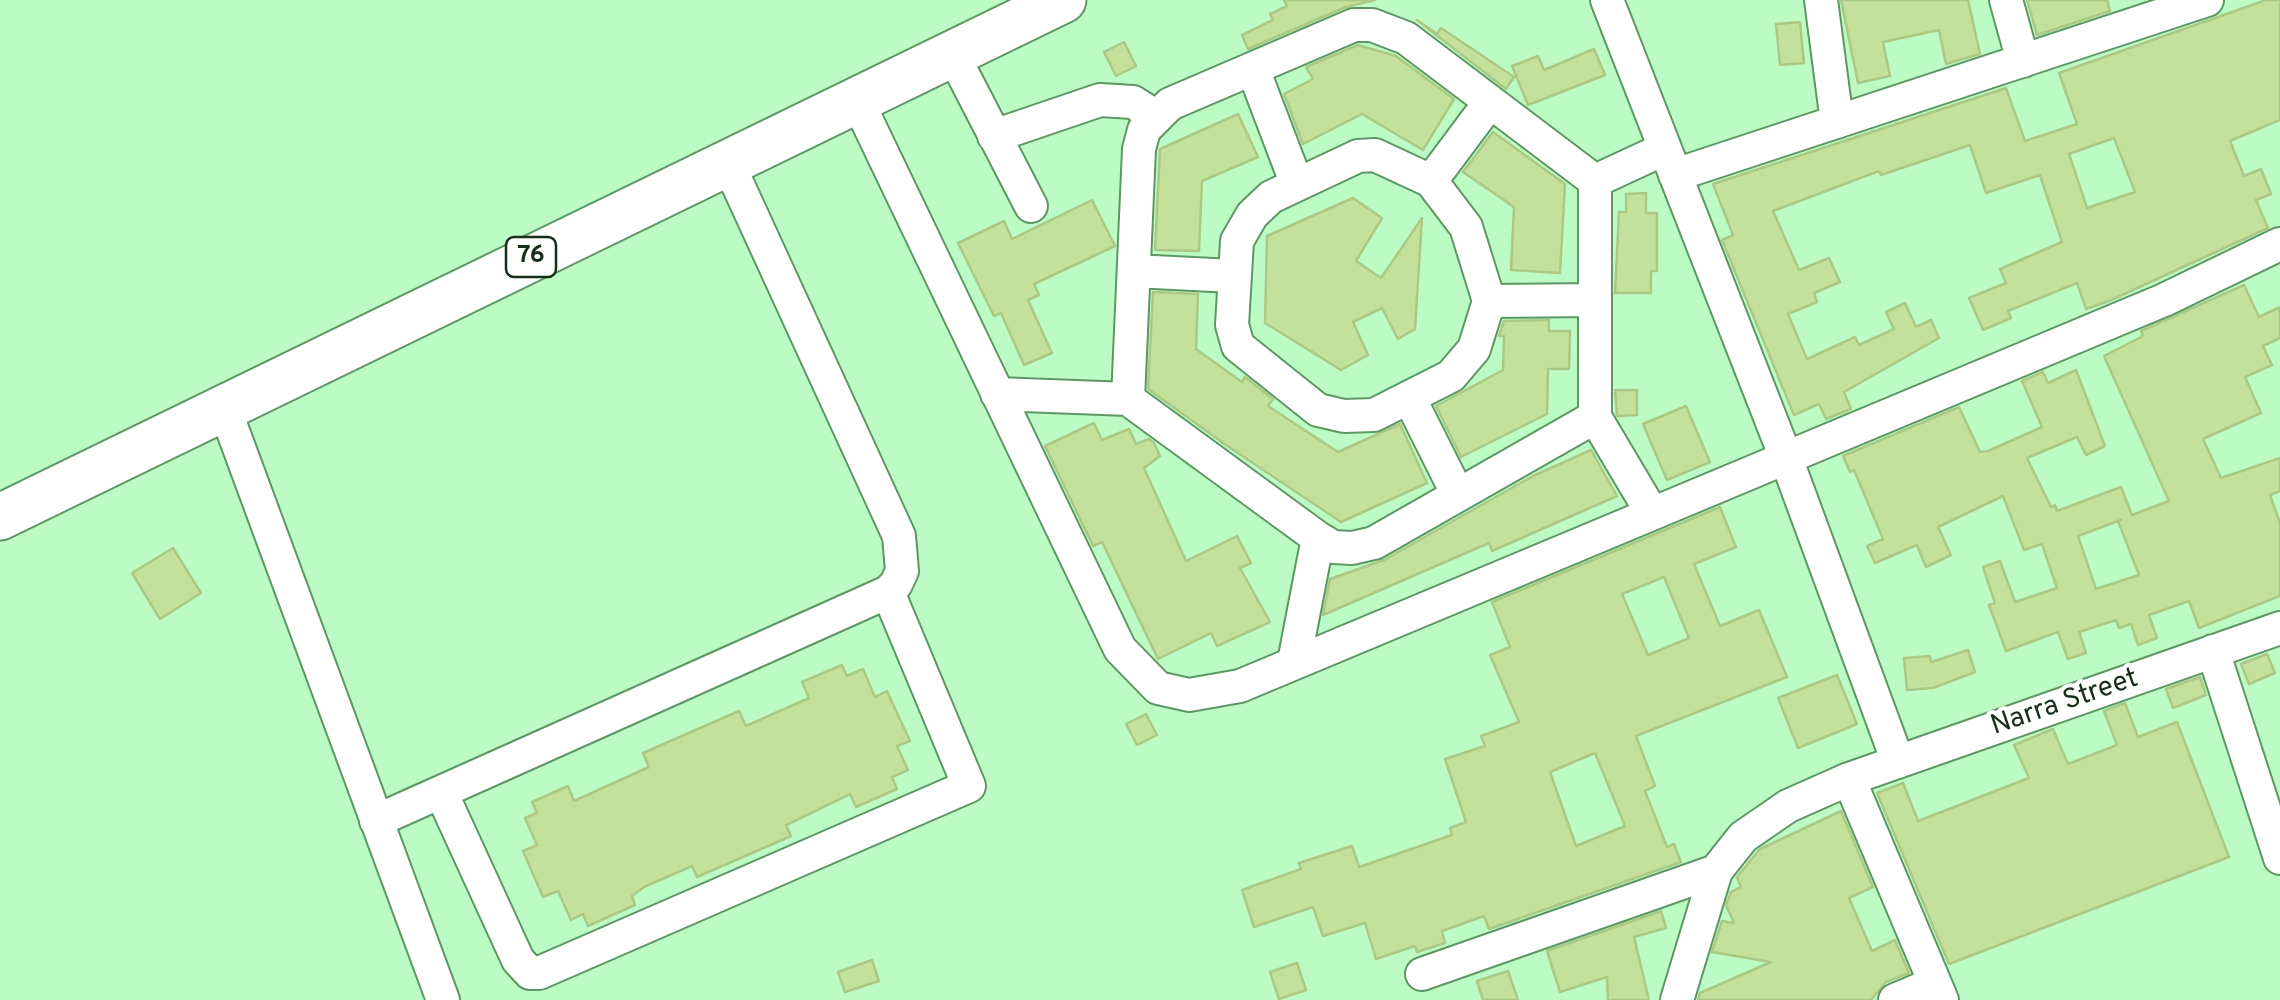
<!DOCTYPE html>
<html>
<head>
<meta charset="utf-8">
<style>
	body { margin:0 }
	canvas { display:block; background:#bdfbc4 }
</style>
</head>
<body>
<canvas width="2280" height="1000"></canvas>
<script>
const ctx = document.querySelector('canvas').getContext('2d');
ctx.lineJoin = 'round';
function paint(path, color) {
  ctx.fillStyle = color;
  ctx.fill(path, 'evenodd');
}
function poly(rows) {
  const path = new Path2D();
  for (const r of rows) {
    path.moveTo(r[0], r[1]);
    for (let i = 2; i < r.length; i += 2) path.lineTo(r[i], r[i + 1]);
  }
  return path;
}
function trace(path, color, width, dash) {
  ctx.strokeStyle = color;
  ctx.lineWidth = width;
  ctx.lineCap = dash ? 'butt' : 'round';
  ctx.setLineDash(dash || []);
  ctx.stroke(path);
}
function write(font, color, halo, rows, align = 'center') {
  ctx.font = font + ' Overpass,sans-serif';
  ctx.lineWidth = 8;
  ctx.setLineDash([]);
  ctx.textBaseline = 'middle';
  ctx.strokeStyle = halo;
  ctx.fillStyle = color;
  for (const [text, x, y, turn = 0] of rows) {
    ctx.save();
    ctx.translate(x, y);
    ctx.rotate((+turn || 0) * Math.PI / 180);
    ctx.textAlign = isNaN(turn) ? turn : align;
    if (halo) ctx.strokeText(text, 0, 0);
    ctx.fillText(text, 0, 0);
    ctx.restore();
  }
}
const building = poly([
	[1284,0,1375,0,1346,7,1248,49,1242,35,1273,20,1270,14,1287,6,1284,0],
	[1841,0,1968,0,1980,54,1946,64,1939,30,1883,42,1890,76,1858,83,1841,0],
	[2027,0,2107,0,2110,11,2037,35,2027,0],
	[2266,0,2280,0,2280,120,2230,141,2244,176,2261,169,2271,194,2256,200,2268,228,2109,301,2086,309,2077,283,2008,311,2011,318,1983,330,1969,298,2006,283,2000,269,2062,242,2040,175,1986,193,1970,145,1881,175,1879,171,1773,211,1799,270,1829,258,1840,282,1814,293,1817,302,1788,314,1807,359,1855,337,1859,345,1894,329,1886,312,1905,303,1916,327,1931,320,1939,338,1844,392,1851,409,1826,419,1819,404,1794,415,1722,240,1733,235,1713,184,2006,88,2025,141,2077,124,2059,73,2266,0],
	[2114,138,2135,192,2087,208,2069,154,2114,138],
	[1417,20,1437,34,1441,28,1514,77,1506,89,1417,20],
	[1800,22,1804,63,1780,65,1776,24,1800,22],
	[1124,42,1136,66,1116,76,1104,52,1124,42],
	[1358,45,1396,56,1454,99,1423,150,1362,114,1303,144,1284,94,1313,79,1306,67,1358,45],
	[1594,49,1605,75,1528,105,1512,66,1538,56,1544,70,1594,49],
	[1238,114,1258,157,1202,181,1199,251,1155,250,1160,149,1238,114],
	[1493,132,1565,184,1560,273,1511,270,1514,207,1463,172,1493,132],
	[1646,193,1646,213,1657,213,1657,271,1651,271,1651,293,1615,293,1619,212,1626,212,1626,194,1646,193],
	[1353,198,1382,218,1356,261,1381,278,1422,218,1415,329,1398,339,1382,308,1353,322,1368,355,1341,370,1265,323,1267,236,1353,198],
	[1092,200,1115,246,1034,284,1039,295,1028,300,1052,353,1024,365,1001,313,994,316,958,243,1004,221,1012,239,1092,200],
	[2244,285,2259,317,2280,307,2280,338,2263,346,2272,365,2245,377,2261,413,2203,439,2221,478,2280,458,2280,491,2270,495,2280,523,2280,596,2199,628,2189,601,2149,615,2157,638,2138,645,2131,624,2119,628,2116,620,2079,632,2086,653,2068,659,2058,632,2006,651,1989,605,1995,603,1983,567,2000,561,2015,602,2057,588,2042,544,2024,550,2003,496,1938,527,1951,555,1926,567,1917,545,1875,563,1867,546,1883,539,1854,470,1850,472,1843,456,1959,407,1980,452,1988,451,2042,427,2022,381,2043,372,2048,383,2076,370,2105,446,2086,455,2077,437,2027,458,2051,507,2055,505,2057,511,2121,487,2132,515,2169,501,2104,356,2143,336,2141,331,2244,285],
	[2121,520,2118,521,2139,575,2096,589,2078,536,2121,520],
	[1153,292,1198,294,1196,349,1242,382,1245,377,1273,399,1268,406,1338,452,1400,424,1427,483,1341,522,1226,445,1148,389,1153,292],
	[1549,320,1549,331,1570,331,1569,369,1548,369,1547,414,1461,457,1436,406,1503,370,1504,336,1499,336,1504,321,1549,320],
	[1615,390,1637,390,1637,415,1617,416,1615,390],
	[1686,406,1710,462,1667,480,1643,424,1686,406],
	[1094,423,1102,440,1129,429,1136,444,1149,439,1154,443,1160,456,1144,468,1186,561,1237,536,1251,563,1240,568,1270,622,1217,646,1211,633,1158,659,1102,542,1093,546,1045,446,1094,423],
	[1591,450,1617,496,1492,551,1489,543,1323,615,1330,579,1384,560,1533,476,1591,450],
	[1720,507,1736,547,1694,564,1720,626,1759,610,1787,677,1636,736,1655,786,1645,791,1667,847,1674,844,1681,862,1489,929,1484,916,1442,931,1445,943,1417,952,1415,946,1376,959,1365,923,1323,936,1313,907,1254,927,1242,890,1301,869,1299,863,1352,846,1359,867,1452,835,1450,828,1466,822,1445,759,1485,746,1481,736,1519,722,1490,655,1510,647,1492,602,1720,507],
	[1664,577,1689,638,1648,655,1622,594,1664,577],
	[1595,753,1625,826,1576,846,1550,772,1595,753],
	[173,548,201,593,160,619,132,573,173,548],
	[1968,650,1975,672,1933,688,1907,690,1904,658,1930,656,1931,662,1968,650],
	[2267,654,2275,673,2249,684,2241,664,2267,654],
	[842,665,847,676,863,669,875,697,887,691,910,741,897,746,908,770,892,777,897,789,856,807,850,794,786,825,791,836,697,877,692,866,644,887,632,896,635,905,588,926,583,914,571,920,558,891,543,897,523,851,537,845,525,818,537,813,532,802,568,786,574,801,649,767,643,753,739,711,746,726,809,698,802,682,842,665],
	[1837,675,1857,724,1798,748,1778,698,1837,675],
	[2200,677,2206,695,2173,708,2166,689,2200,677],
	[2125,703,2138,737,2177,722,2229,857,1949,964,1877,793,1903,783,1918,821,2029,778,2014,745,2053,729,2068,764,2117,745,2104,711,2125,703],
	[1146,714,1157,735,1137,745,1126,724,1146,714],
	[1841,811,1873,887,1849,898,1872,951,1895,940,1909,973,1886,982,1871,1000,1698,1000,1700,993,1771,962,1712,952,1722,921,1734,923,1726,905,1731,892,1741,887,1737,877,1760,849,1841,811],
	[1661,911,1666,928,1634,937,1649,1000,1608,1000,1607,977,1560,992,1547,951,1661,911],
	[872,960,879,981,845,992,838,972,872,960],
	[1297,963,1306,990,1279,999,1270,972,1297,963],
	[1508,971,1518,1000,1483,1000,1477,981,1508,971]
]);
const minor = poly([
	[1607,0,1786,458,1898,762],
	[1821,0,1837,122],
	[2006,0,2023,61],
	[1354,25,1372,25,1406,38,1595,181,1595,417,1374,543,1352,548,1333,547,1318,538,1128,399,1139,149,1144,130,1170,104,1354,25],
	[952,53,1031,206],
	[1253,69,1296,182],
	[856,98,1120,649,1158,688,1189,695,1240,686,2164,300,2280,244],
	[994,136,1100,100,1133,102,1155,116],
	[1375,155,1431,181,1466,227,1489,301,1474,349,1451,376,1374,415,1344,416,1318,410,1238,346,1232,325,1237,241,1252,215,1271,197,1358,156,1375,155],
	[1675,175,2207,0],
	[1431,181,1490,102],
	[1595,181,1664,149],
	[1134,271,1233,276],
	[1489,301,1595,300],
	[997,394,1128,399],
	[1409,397,1458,495],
	[224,407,443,1000],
	[1595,417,1652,513],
	[2213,651,2280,858],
	[1294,662,1318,538],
	[1849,779,1942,1000],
	[441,792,518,960,530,973,539,973,969,786,888,592],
	[376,821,888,592,896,584,902,571,899,536,727,161],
	[1422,974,1716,871],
	[1677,1000,1716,871,1743,837,1788,806,1849,779,2280,628],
	[1895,1000,1933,984]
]);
const highway = poly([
	[0,517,1063,0]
]);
const shields = [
	[531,257,50]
];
const shieldNames = [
	["76",531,257]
];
const streetNames = [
	["Narra Street",2065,704,-19]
];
paint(building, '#c3e19b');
trace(building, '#abc884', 2.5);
trace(minor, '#5d9764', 36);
trace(highway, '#5d9764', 49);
trace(minor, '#fff', 32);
trace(highway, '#fff', 45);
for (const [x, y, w] of shields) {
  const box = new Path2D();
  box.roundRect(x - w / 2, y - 20, w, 40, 8);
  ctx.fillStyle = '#fff';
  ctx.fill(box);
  trace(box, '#172f1a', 2.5);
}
write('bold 25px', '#172f1a', null, shieldNames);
write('28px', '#172f1a', '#fff', streetNames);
</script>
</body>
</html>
